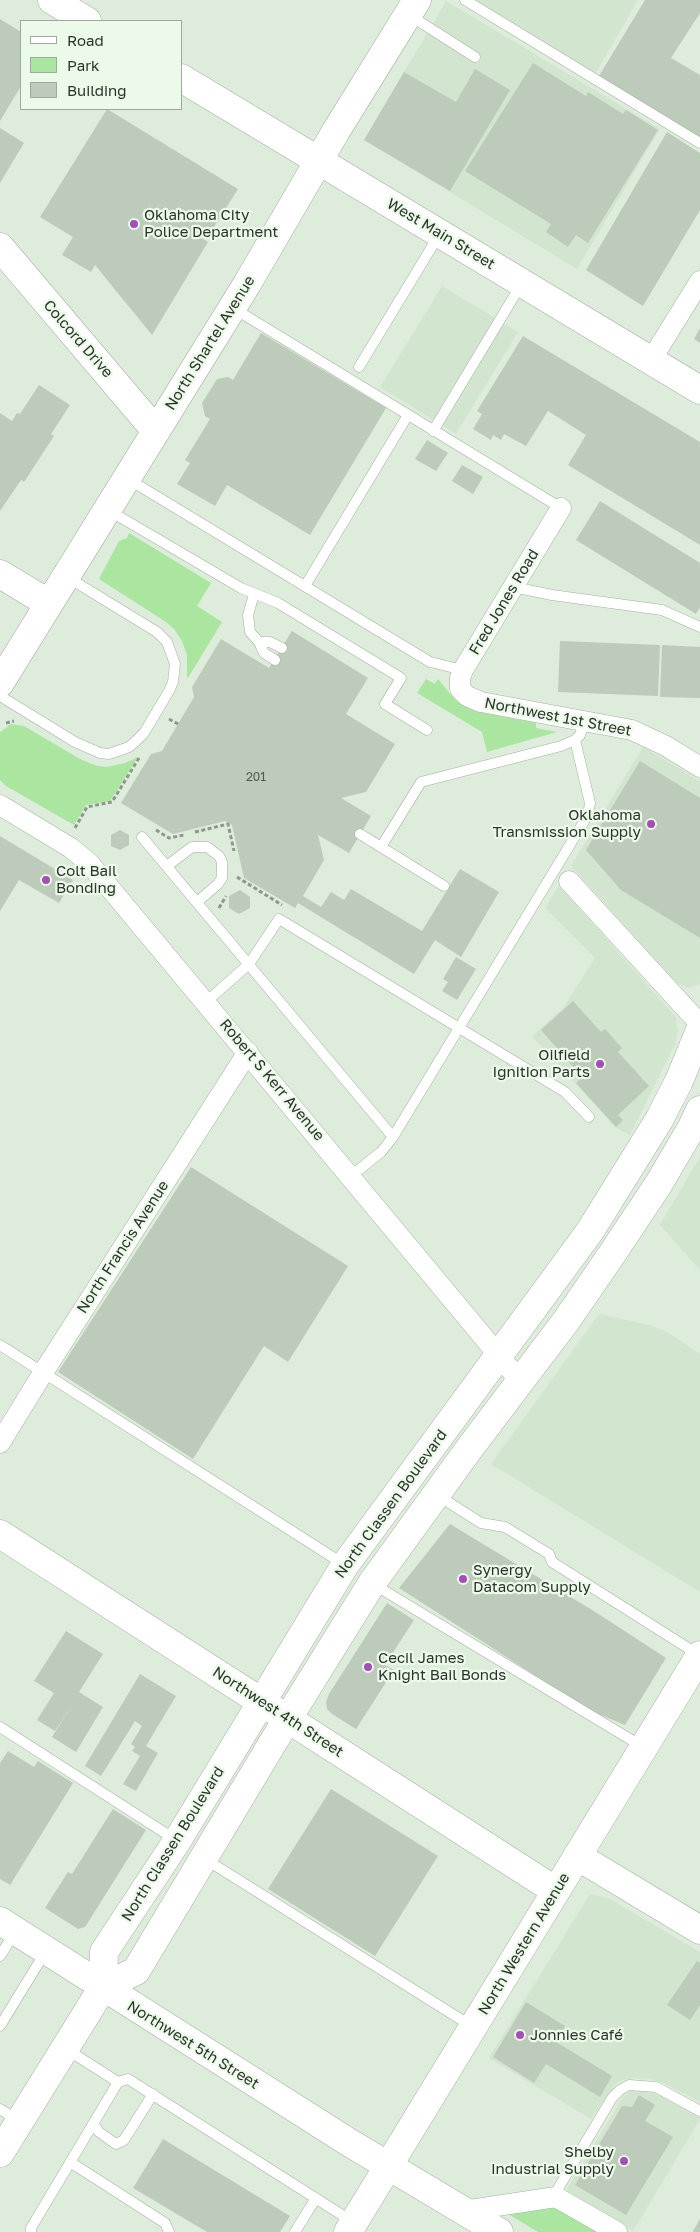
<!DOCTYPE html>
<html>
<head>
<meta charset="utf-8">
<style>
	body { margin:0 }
	#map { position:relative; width:700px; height:2232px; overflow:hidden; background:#deecdc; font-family:"Golos Text",sans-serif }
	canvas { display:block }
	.legend { position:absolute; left:20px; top:20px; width:162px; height:90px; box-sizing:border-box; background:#ebfae9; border:1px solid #9faa9d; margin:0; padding:6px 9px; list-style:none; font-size:15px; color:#2d322c }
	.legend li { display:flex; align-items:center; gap:10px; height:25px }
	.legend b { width:25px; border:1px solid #9faa9d }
</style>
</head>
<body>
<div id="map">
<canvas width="700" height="2232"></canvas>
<ul class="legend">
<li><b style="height:6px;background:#fff"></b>Road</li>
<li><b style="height:14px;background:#aae69f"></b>Park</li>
<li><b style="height:14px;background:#bdcbbb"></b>Building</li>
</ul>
</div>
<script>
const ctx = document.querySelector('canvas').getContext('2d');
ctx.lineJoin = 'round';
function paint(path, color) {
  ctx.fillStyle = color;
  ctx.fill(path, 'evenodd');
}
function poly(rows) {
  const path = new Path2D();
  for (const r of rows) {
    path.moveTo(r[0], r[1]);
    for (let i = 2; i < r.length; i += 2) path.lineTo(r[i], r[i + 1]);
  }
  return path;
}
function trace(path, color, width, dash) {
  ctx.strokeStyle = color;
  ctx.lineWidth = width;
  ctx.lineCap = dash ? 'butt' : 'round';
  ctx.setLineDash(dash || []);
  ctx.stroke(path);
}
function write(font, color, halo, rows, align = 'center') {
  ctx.font = font + ' "Golos Text",sans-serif';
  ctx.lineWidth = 4.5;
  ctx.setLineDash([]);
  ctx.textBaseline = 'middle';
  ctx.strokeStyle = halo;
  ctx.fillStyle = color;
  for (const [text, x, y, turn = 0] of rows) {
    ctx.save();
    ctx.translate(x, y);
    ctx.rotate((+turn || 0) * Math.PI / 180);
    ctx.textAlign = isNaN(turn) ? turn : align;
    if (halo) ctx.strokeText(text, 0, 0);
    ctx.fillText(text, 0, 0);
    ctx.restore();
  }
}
const built = poly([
	[474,0,638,0,595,74],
	[446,1,660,129,577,269,364,140],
	[442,286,518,332,456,434,380,387],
	[643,747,700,781,700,983,694,987,688,988,677,983,571,866],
	[559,886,675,1016,678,1030,675,1044,630,1135,615,1127,532,1036,563,1008,595,958,545,908],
	[700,1157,700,1270,660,1225],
	[599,1314,645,1324,666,1331,700,1354,700,1592,491,1464],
	[590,1894,608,1898,700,1952,700,2102,664,2083,651,2079,633,2078,622,2080,614,2085,591,2119,489,2058],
	[644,2089,655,2091,700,2114,700,2119,633,2231,566,2191,623,2097,632,2090]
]);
const green = poly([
	[129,533,211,583,197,606,222,622,188,678,187,676,187,655,182,641,174,629,166,622,99,579,119,541,127,538],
	[426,679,435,684,438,679,456,701,474,711,536,723,536,728,557,732,487,752,482,732,417,693],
	[11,724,24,726,80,759,97,766,107,767,125,763,138,757,110,801,86,805,74,825,6,786,0,780,0,732],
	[552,2204,601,2232,538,2232,510,2215,510,2214]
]);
const building = poly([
	[645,0,700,0,700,13,671,58,700,75,700,137,599,76],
	[0,19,21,32,21,86,0,121],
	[533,63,586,96,588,92,623,114,626,110,658,130,588,243,576,235,568,247,546,232,551,224,465,171],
	[475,69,510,90,450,191,364,140,404,72,456,102],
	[107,109,238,189,209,235,202,232,198,236,208,242,152,335,95,265,91,272,62,255,73,237,40,217],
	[0,128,24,143,0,183],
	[667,132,700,153,700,210,643,306,586,270],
	[700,328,700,343,694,339],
	[261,333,386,408,310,535,227,485,215,506,177,484,190,463,185,460,210,419,205,416,202,403,217,379,228,377,233,380],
	[523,336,700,442,700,545,568,465,586,435,548,411,526,446,504,434,501,440,493,435,491,440,473,429,482,414,477,411],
	[39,385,70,405,51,434,54,436,24,482,21,480,0,511,0,413,12,421,17,413,20,414],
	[427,440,448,453,436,471,415,459],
	[462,465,483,477,473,494,452,481],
	[600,501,700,563,700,607,696,614,576,540],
	[292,631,368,678,346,714,395,744,366,792,341,798,371,816,349,853,318,835,324,860,303,896,321,907,331,892,344,900,351,889,422,931,460,869,499,892,461,957,435,940,414,974,298,903,295,908,244,878,232,825,225,821,173,834,121,803,151,754,162,751,194,697,192,687,221,639,269,668],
	[560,641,660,645,658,696,558,692],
	[662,645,700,647,700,698,660,697],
	[640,761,700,798,700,938,621,890,586,850],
	[120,830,129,835,129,845,120,850,111,846,111,835],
	[0,836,73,880,59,903,19,880,0,911],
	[240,890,250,897,250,908,239,914,229,908,229,896],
	[456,957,476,969,457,1000,442,991,448,982,443,979],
	[573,1001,601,1032,605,1029,622,1048,618,1052,649,1086,618,1115,623,1120,616,1127,576,1083,582,1077,541,1030],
	[191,1167,348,1266,288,1362,264,1346,193,1459,58,1372],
	[450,1524,597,1613,666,1658,625,1725,589,1710,399,1588],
	[387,1603,414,1620,385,1665,394,1670,356,1729,332,1714,327,1709,326,1702,329,1694],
	[66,1631,103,1654,79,1692,103,1707,76,1752,52,1737,75,1700,55,1731,37,1720,54,1693,34,1681],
	[140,1674,176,1696,146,1746,158,1753,136,1791,123,1784,140,1756,132,1751,135,1747,131,1744,142,1726,135,1721,101,1776,85,1766],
	[8,1751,34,1767,38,1761,73,1783,10,1885,0,1879,0,1763],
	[331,1789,438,1856,375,1956,268,1889],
	[113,1809,146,1830,85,1927,78,1929,45,1908,68,1872,72,1874],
	[697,1961,700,1963,700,2005,690,2020,667,2005],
	[526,2002,565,2026,556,2042,612,2076,600,2097,546,2064,534,2083,493,2057],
	[639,2095,655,2105,645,2121,673,2137,626,2215,575,2185,622,2106,632,2107],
	[163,2139,290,2216,280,2232,207,2232,133,2188],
	[700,2219,700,2232,694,2232,693,2231]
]);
const path = poly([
	[169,719,178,724],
	[6,723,14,721],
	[75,828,87,807,112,802,139,758],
	[156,830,169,838,184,835],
	[195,832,228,824,234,851],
	[237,877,282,905],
	[219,908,226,896]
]);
const lane = poly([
	[465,0,700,143],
	[409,15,475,57],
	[233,308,561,508],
	[359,367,439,235],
	[433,431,522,283],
	[128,479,430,662,463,670],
	[108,510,241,588,278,603,401,678,385,704,427,730],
	[305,586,408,415],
	[513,587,552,595,662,610,700,627],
	[254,594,248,615,250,632,259,642,270,642,282,648],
	[259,642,264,653,275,660],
	[0,696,75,742,100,753,109,754,129,747,136,741,144,733,169,691,173,682,175,664,167,642,157,632,67,577],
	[360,834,381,847,421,782,561,746,575,740,580,735,585,720],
	[142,837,393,1137],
	[381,847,444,886],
	[167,866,192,847,207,847,219,856,222,862,222,878,218,884,197,902],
	[206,1002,249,964,279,919,565,1092,589,1117],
	[351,1176,381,1152,393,1137,588,815,590,803,575,740],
	[0,1345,345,1565],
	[437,1495,481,1523,505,1527,549,1554,552,1562,699,1655],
	[373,1584,643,1747],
	[0,1727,176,1840],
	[205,1859,473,2027],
	[0,1956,15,1932],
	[0,2026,46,1951],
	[66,2049,118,2082,93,2124,99,2132,116,2144,124,2140,153,2094],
	[118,2082,128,2079,353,2222],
	[0,2109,19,2121],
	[70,2162,165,2223,169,2232],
	[556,2197,559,2187,612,2098,620,2090,629,2085,656,2087,700,2111],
	[31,2232,31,2228,93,2124],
	[295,2232,316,2198]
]);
const street = poly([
	[651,360,700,281],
	[561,508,463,670,460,678,460,689,467,696,481,702,632,730,666,746,700,767],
	[0,805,71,848,89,863,520,1381],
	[569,881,700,1024],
	[0,1443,46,1368,248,1052],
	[463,2211,556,2197,617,2232]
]);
const secondary = poly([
	[52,0,87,21],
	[181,78,700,390],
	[0,247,156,431],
	[0,574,48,603],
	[0,683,247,284,336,131,417,0],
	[0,1534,556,1891],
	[577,1856,700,1930],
	[0,1921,350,2143,499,2232],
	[348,2232,700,1655]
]);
const primary = poly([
	[103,1987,136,1971,272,1744,372,1583,469,1449,566,1321,610,1257,658,1185,692,1127,700,1110],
	[0,2153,103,1987,104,1952,177,1841,345,1565,590,1231,659,1120,679,1081,700,1030]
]);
const markers = [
	[134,224,5,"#a74db9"],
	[651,824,5,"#a74db9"],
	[46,880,5,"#a74db9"],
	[600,1064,5,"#a74db9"],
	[463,1579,5,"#a74db9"],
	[368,1667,5,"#a74db9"],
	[520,2035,5,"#a74db9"],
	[624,2161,5,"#a74db9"]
];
const numberNames = [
	["201",256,777]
];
const poiNames = [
	["Oklahoma City",144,215],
	["Police Department",144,232],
	["Oklahoma",641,815,"right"],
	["Transmission Supply",641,832,"right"],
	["Colt Bail",56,871],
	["Bonding",56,888],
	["Oilfield",590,1055,"right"],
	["Ignition Parts",590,1072,"right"],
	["Synergy",473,1570],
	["Datacom Supply",473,1587],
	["Cecil James",378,1658],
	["Knight Bail Bonds",378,1675],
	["Jonnies Café",530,2035],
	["Shelby",614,2152,"right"],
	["Industrial Supply",614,2169,"right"]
];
const streetNames = [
	["West Main Street",441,234,31],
	["Colcord Drive",78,339,49],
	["North Shartel Avenue",210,343,-58],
	["Fred Jones Road",504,602,-59],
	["Northwest 1st Street",558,717,11],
	["Robert S Kerr Avenue",272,1080,50],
	["North Francis Avenue",123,1247,-57],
	["North Classen Boulevard",391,1504,-54],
	["Northwest 4th Street",278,1712,33],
	["North Classen Boulevard",173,1844,-58],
	["North Western Avenue",524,1944,-59],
	["Northwest 5th Street",193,2045,32]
];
paint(built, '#d2e5ce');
paint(green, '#aae69f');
paint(building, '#bdcbbb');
trace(lane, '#a3b1a1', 11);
trace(street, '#a3b1a1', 21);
trace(secondary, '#a3b1a1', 29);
trace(primary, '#a3b1a1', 29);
trace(path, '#8e988d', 3, [4, 2.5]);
trace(lane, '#fff', 10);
trace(street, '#fff', 20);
trace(secondary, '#fff', 28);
trace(primary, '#fff', 28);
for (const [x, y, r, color] of markers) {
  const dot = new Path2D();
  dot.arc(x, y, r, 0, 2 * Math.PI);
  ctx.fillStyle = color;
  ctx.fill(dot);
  trace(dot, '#ebfae9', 2);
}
write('12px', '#515850', null, numberNames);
write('15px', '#2d322c', '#ebfae9', poiNames, 'left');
write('15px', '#2d322c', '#ebfae9', streetNames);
</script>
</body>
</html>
